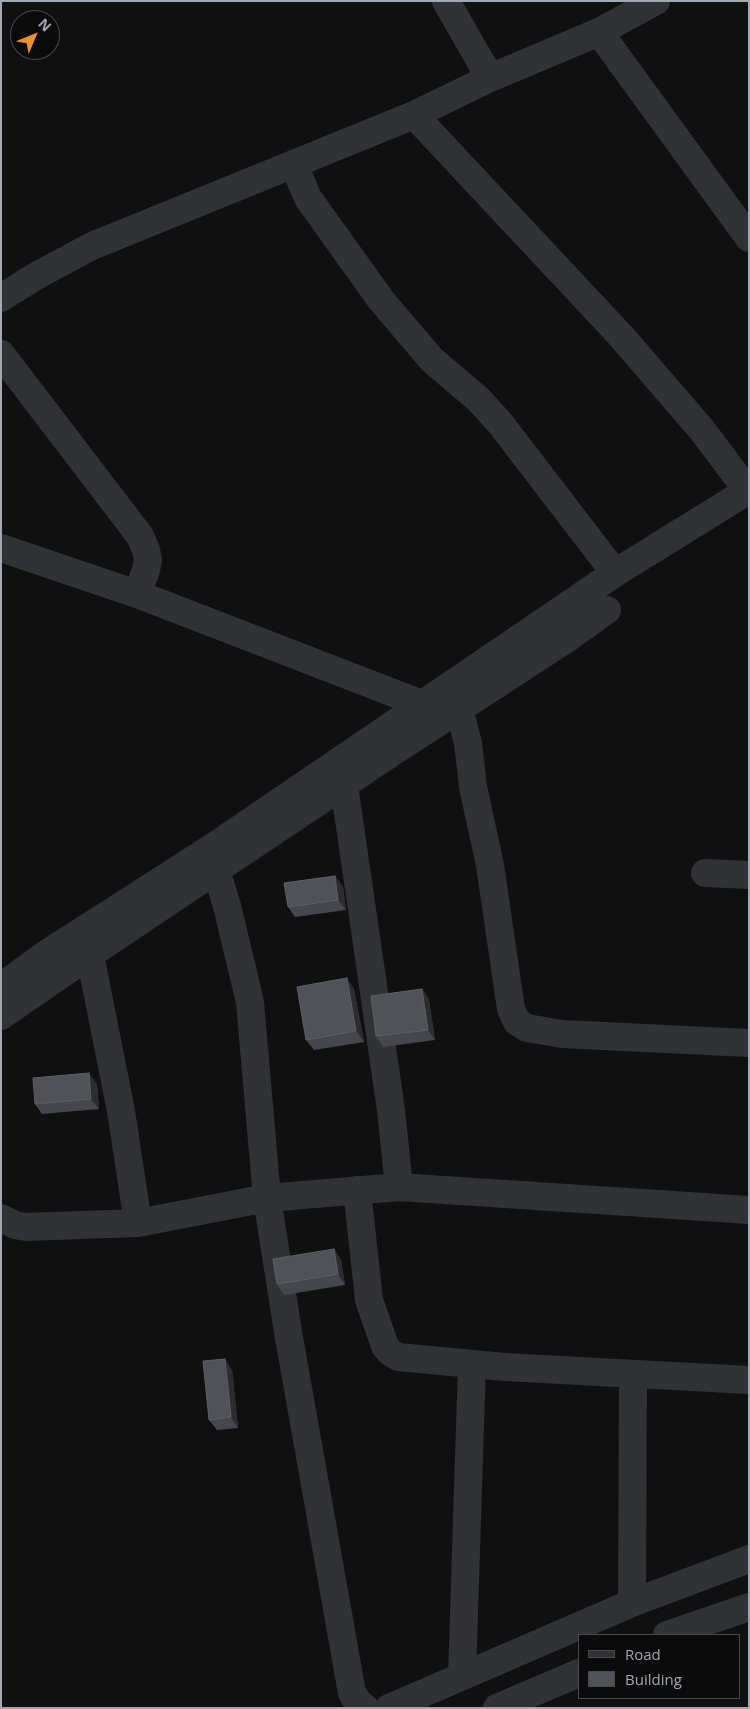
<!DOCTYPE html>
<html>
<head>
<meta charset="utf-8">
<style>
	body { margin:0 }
	#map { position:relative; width:750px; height:1709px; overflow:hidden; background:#101011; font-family:"Open Sans",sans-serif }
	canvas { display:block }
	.frame { position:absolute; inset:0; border:2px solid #a2a8b1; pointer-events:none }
	.legend { position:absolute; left:578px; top:1634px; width:162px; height:65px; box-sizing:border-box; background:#0b0b0c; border:1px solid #474a4e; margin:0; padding:6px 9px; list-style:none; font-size:15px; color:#a2a8b1 }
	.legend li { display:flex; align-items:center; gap:10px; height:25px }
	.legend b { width:25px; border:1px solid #474a4e }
	.north { position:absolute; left:10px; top:10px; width:50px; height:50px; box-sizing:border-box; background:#0b0b0c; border:1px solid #474a4e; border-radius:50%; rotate:45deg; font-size:14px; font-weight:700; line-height:20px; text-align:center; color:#a2a8b1 }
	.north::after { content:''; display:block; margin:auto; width:18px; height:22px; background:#e59233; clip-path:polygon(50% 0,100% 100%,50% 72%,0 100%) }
</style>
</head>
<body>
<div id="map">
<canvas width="750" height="1709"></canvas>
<div class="frame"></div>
<ul class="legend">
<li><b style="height:6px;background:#313236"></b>Road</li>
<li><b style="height:14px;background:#505257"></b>Building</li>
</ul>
<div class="north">N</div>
</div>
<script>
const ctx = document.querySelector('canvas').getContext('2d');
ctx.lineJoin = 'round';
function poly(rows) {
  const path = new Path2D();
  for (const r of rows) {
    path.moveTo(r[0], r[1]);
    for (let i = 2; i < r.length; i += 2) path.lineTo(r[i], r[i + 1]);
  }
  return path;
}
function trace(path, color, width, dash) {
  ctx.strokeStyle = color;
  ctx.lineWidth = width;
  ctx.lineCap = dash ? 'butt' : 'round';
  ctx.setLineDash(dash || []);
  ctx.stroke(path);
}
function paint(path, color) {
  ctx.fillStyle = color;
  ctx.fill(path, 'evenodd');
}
const minor = poly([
	[446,1,490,78],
	[599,32,749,238],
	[414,115,621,336,702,430,748,491],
	[294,165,308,198,381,300,432,360,478,399,500,423,615,573],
	[1,298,36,276,92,246,414,115,490,78,599,32,656,1],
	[1,354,140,536,146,550,148,560,146,570,137,594],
	[1,548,137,594,422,704],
	[459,709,468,743,473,787,490,865,511,1009,517,1022,527,1028,562,1034,749,1043],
	[344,785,391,1110,399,1187],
	[216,870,227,906,250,1002,267,1198,288,1332,352,1693,357,1701,365,1708],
	[705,873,749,875],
	[90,955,121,1111,138,1223],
	[1,987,46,954,213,847,615,573,749,490],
	[1,1016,101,947,391,753,568,638,607,610],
	[357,1190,369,1300,385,1346,390,1352,398,1357,505,1367,749,1380],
	[1,1218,15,1225,26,1227,138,1223,267,1198,399,1187,749,1210],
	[632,1603,633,1374],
	[667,1635,749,1607],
	[462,1676,472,1364],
	[389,1708,632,1603,749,1559],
	[497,1708,579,1673]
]);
const wall = poly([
	[335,876,343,887,346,910,295,917,288,907],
	[354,989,364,1042,314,1050,306,1040],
	[422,989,429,1000,435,1040,383,1047,376,1036],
	[97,1084,99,1109,42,1114,35,1104],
	[334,1249,341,1260,345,1285,284,1295,277,1284],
	[232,1370,238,1428,217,1430,209,1420]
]);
const shadedWall = poly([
	[335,876,343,887,346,910,338,900],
	[347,978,354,989,364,1042,356,1031],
	[422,989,429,1000,435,1040,428,1030],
	[89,1073,97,1084,99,1109,91,1099],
	[334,1249,341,1260,345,1285,338,1274],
	[225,1359,232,1370,238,1428,231,1417]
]);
const building = poly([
	[335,876,338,900,288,907,284,883,335,876],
	[347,978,356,1031,306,1040,297,987,347,978],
	[422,989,428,1030,376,1036,371,996,422,989],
	[89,1073,91,1099,35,1104,33,1078,89,1073],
	[334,1249,338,1274,277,1284,273,1259,334,1249],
	[225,1359,231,1417,209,1420,203,1361,225,1359]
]);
trace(minor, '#313236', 28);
paint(wall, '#46474c');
paint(shadedWall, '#2c2d30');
paint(building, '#505257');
trace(building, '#5d5f65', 1);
</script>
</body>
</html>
